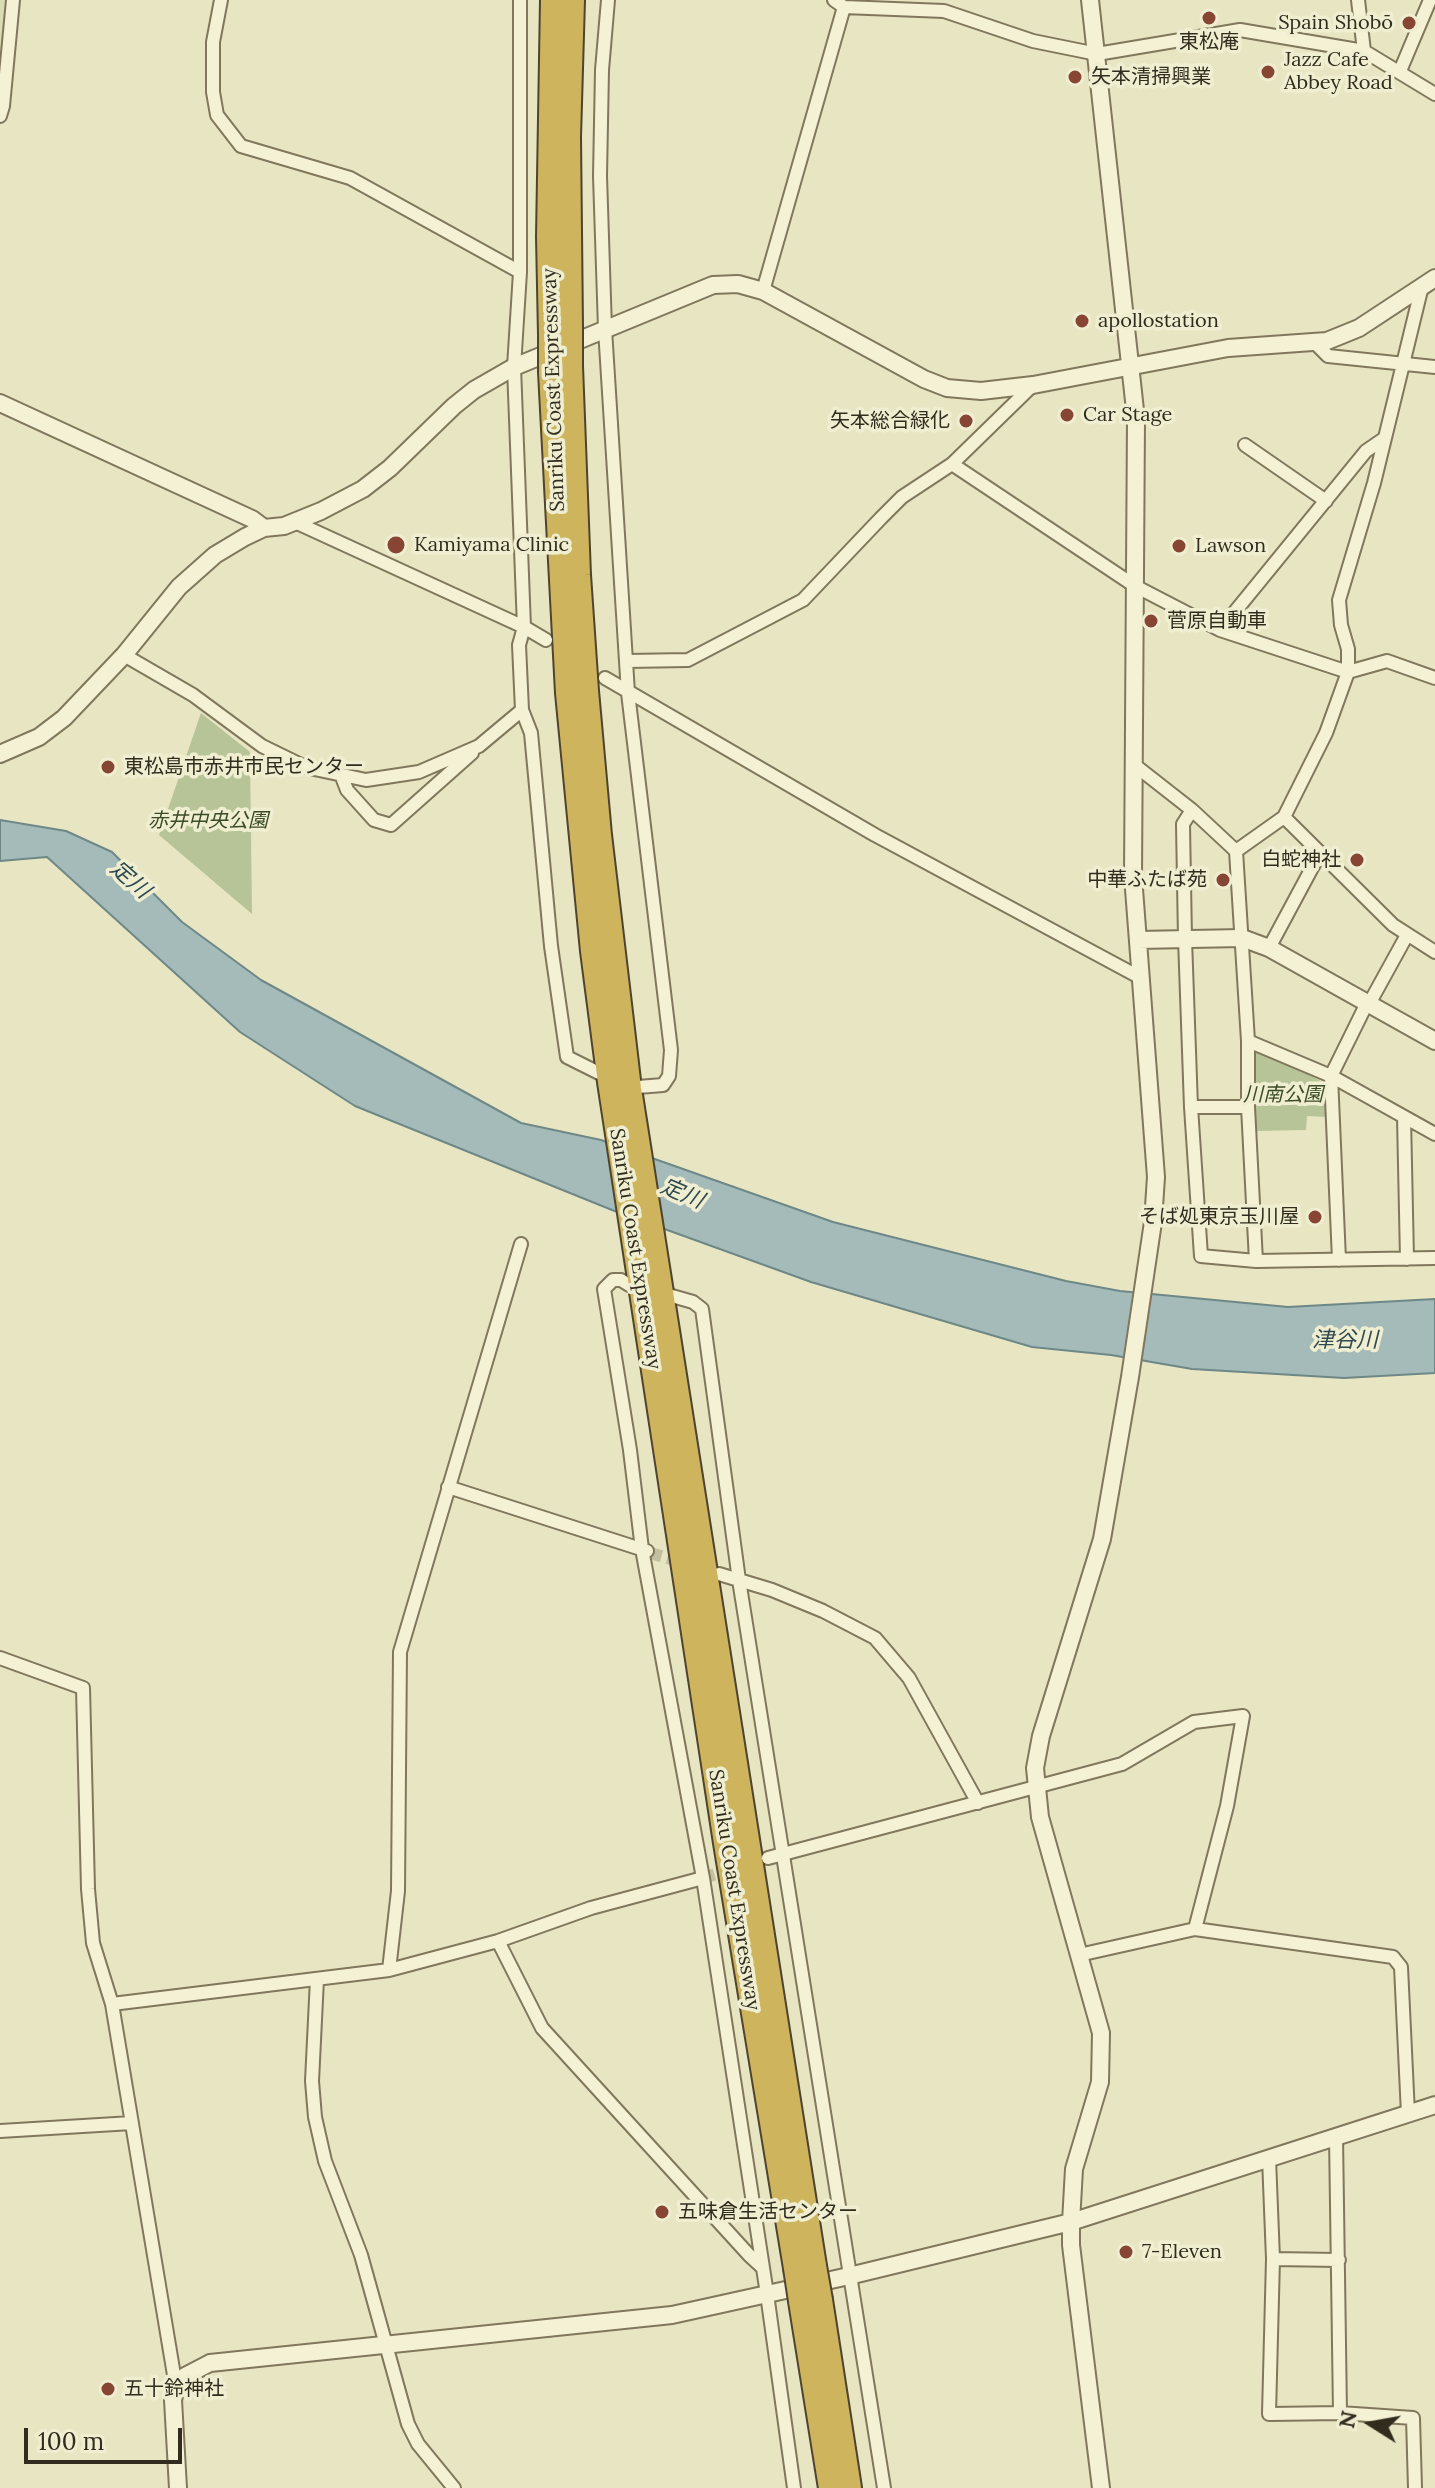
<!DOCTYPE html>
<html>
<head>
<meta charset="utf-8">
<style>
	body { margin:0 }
	#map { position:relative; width:1435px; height:2488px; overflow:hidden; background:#e8e5c3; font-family:Lora,serif }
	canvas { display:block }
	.north { position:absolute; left:1331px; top:2384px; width:80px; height:80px; -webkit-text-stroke:6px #f0eed1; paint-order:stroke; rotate:281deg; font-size:22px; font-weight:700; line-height:32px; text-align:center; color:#312c1e }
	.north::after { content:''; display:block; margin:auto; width:28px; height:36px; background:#312c1e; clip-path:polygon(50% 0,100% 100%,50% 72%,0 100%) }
	.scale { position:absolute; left:24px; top:2428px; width:158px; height:36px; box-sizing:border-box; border:4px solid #312c1e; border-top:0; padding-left:10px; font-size:24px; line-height:28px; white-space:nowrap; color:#312c1e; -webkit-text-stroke:6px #f0eed1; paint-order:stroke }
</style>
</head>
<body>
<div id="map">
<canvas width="1435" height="2488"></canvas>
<div class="north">N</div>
<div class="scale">100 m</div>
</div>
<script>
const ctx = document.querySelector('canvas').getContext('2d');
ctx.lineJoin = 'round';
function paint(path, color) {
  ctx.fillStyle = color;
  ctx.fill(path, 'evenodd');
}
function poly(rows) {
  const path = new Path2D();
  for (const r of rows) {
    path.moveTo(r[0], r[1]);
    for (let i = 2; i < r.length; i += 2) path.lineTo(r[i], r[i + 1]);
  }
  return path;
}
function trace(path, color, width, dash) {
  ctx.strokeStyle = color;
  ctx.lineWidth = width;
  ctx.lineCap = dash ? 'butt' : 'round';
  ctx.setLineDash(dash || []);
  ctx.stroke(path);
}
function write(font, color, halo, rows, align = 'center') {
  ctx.font = font + ' Lora,"Noto Sans JP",serif';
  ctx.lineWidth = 7;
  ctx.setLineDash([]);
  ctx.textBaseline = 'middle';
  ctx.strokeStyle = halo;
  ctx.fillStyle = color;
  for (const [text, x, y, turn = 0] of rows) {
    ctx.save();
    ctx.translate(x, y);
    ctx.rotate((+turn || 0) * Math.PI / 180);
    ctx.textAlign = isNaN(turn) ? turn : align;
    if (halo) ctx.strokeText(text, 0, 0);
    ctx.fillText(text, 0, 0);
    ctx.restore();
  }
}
const farmland = poly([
	[0,0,7,0,0,78]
]);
const green = poly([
	[201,713,250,752,252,914,159,835],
	[1253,1045,1326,1084,1327,1117,1307,1116,1306,1130,1256,1131]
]);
const water = poly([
	[0,820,66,831,112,852,182,922,261,980,521,1123,601,1140,833,1222,1066,1281,1120,1291,1288,1307,1435,1299,1435,1373,1344,1378,1192,1369,1111,1355,1032,1347,811,1282,612,1210,355,1106,240,1032,47,857,0,861,0,820]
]);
const minorTunnel = poly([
	[650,1553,685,1563],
	[703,1878,735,1868]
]);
const minor = poly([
	[221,0,213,42,213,92,217,115,241,146,350,178,520,272],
	[520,0,520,272,514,367,524,627,519,645,522,710,531,733,551,946,567,1057,599,1073],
	[608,0,602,70,600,176,605,329,628,693,671,1050,669,1076,663,1085,638,1087],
	[834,0,844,7,944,11,1033,41,1097,54,1240,30,1364,51,1435,94],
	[1358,0,1364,51],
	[1400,71,1430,0],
	[0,116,3,106,13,0],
	[763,291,844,7],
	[1316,344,1328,356,1435,367],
	[1245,445,1326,501],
	[952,464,1135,586,1220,630,1348,672,1387,661,1435,678],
	[295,522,524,627,546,640],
	[1220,630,1366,451,1385,438],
	[124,655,193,695,262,746,305,767,366,780,419,772,479,746,522,710],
	[627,661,688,660,803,600,881,518,902,497,952,464,1033,385],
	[605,678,875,835,1141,978],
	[1132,763,1192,810,1236,851,1248,1041,1248,1107,1256,1261],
	[342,777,347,790,374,820,391,825,472,753],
	[1192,810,1183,824,1185,939,1191,1107,1201,1256,1256,1261,1435,1258],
	[1284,817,1393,925,1435,952],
	[1236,851,1284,817,1326,733,1348,672,1348,649,1341,625,1339,600,1374,483,1422,286],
	[1269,948,1320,853],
	[1369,1004,1407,935],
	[1248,1041,1331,1076,1435,1134],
	[1191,1107,1248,1107],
	[1404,1117,1407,1259],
	[1339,1260,1331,1076,1367,1003],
	[629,1285,621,1280,613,1280,604,1289,630,1450,642,1549,703,1878,767,2294,794,2488],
	[672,1296,693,1302,702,1309,739,1580,884,2488],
	[448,1487,647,1551],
	[719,1574,772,1590,823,1611,875,1638,909,1678,978,1803],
	[0,1658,83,1688,88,1889,93,1943,112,2004,176,2387],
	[768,1858,1122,1764,1194,1722,1243,1716,1227,1806,1195,1929],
	[498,1941,542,2028,749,2255,762,2267],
	[1079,1955,1195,1929,1393,1957,1401,1967,1408,2114],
	[389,1970,398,1891,400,1652,521,1244],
	[317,1979,312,2081,315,2117,325,2161,361,2255,408,2424,418,2444,454,2488],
	[112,2004,389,1970,498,1941,591,1908,703,1878],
	[0,2131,132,2123],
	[1336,2136,1340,2413],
	[1269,2158,1273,2259,1269,2414,1340,2413,1413,2418,1415,2488],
	[1273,2259,1339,2260]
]);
const tertiary = poly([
	[1090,0,1136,419,1133,876,1156,1177,1153,1222,1130,1377,1102,1539,1041,1736,1035,1768,1040,1817,1101,2033,1100,2082,1074,2169,1071,2222,1071,2245,1101,2488],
	[0,403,252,519,264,528],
	[0,754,39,737,64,718,124,655,179,587,215,555,245,537,264,528,284,526,321,511,363,489,390,468,454,406,474,390,514,367,713,285,738,284,763,291,924,379,947,388,981,391,1033,385,1228,348,1327,341,1359,328,1435,278],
	[1138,940,1242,938,1269,948,1435,1041],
	[178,2488,173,2400,176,2387,185,2376,210,2363,672,2315,849,2276,1071,2222,1435,2105]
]);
const motorway = poly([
	[570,327,568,137,572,0],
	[551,335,549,237,553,0],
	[570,366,578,575,586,691,599,835,629,1089,814,2266],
	[551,372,568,693,593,951,610,1082,726,1843,796,2268],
	[820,2300,849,2488],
	[801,2301,831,2488]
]);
const motorwayBridge = poly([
	[570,327,570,366],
	[551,335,551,372],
	[814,2266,820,2300],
	[796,2268,801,2301]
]);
const markers = [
	[1209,18,8,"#874533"],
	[1409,23,8,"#874533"],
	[1268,72,8,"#874533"],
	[1075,77,8,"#874533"],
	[1082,321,8,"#874533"],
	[1067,415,8,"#874533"],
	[966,421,8,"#874533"],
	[396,545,10,"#874533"],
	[1179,546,8,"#874533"],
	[1151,621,8,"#874533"],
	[108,767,8,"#874533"],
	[1357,860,8,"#874533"],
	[1223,880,8,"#874533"],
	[1315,1217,8,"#874533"],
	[662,2212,8,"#874533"],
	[1126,2252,8,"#874533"],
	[108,2389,8,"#874533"]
];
const poiNames = [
	["Spain Shobō",1393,23,"right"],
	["東松庵",1209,42,"center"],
	["Jazz Cafe",1284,60],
	["Abbey Road",1284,83],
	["矢本清掃興業",1091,77],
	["apollostation",1098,321],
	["Car Stage",1083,415],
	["矢本総合緑化",950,421,"right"],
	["Kamiyama Clinic",414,545],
	["Lawson",1195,546],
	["菅原自動車",1167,621],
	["東松島市赤井市民センター",124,767],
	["白蛇神社",1341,860,"right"],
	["中華ふたば苑",1207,880,"right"],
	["そば処東京玉川屋",1299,1217,"right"],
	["五味倉生活センター",678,2212],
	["7-Eleven",1142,2252],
	["五十鈴神社",124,2389]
];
const streetNames = [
	["Sanriku Coast Expressway",554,390,-92],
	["Sanriku Coast Expressway",635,1249,81],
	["Sanriku Coast Expressway",734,1890,81]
];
const parkNames = [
	["赤井中央公園",208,821],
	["川南公園",1283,1095]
];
const waterNames = [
	["定川",130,880,41],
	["定川",682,1194,23],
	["津谷川",1345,1341]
];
paint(farmland, '#dadcb1');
paint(green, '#b6c498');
paint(water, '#a4bbb9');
trace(water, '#6d8887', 2);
trace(minorTunnel, '#c3c0a2', 12, [12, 6]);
trace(minor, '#80775c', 16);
trace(tertiary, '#80775c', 20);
trace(motorway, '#4e4430', 28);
trace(minor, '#f4f1d5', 12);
trace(tertiary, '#f4f1d5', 16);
trace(motorway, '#cdb45d', 24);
trace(motorwayBridge, '#4e4430', 28, []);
trace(motorwayBridge, '#cdb45d', 24);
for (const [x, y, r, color] of markers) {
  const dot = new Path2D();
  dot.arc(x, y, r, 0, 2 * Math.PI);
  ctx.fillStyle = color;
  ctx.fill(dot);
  trace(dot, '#f0eed1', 3);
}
write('20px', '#312c1e', '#f0eed1', poiNames, 'left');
write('20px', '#312c1e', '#f0eed1', streetNames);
write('italic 20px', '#3a4b27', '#f0eed1', parkNames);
write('italic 22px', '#2f4a4f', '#f0eed1', waterNames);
</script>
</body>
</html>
